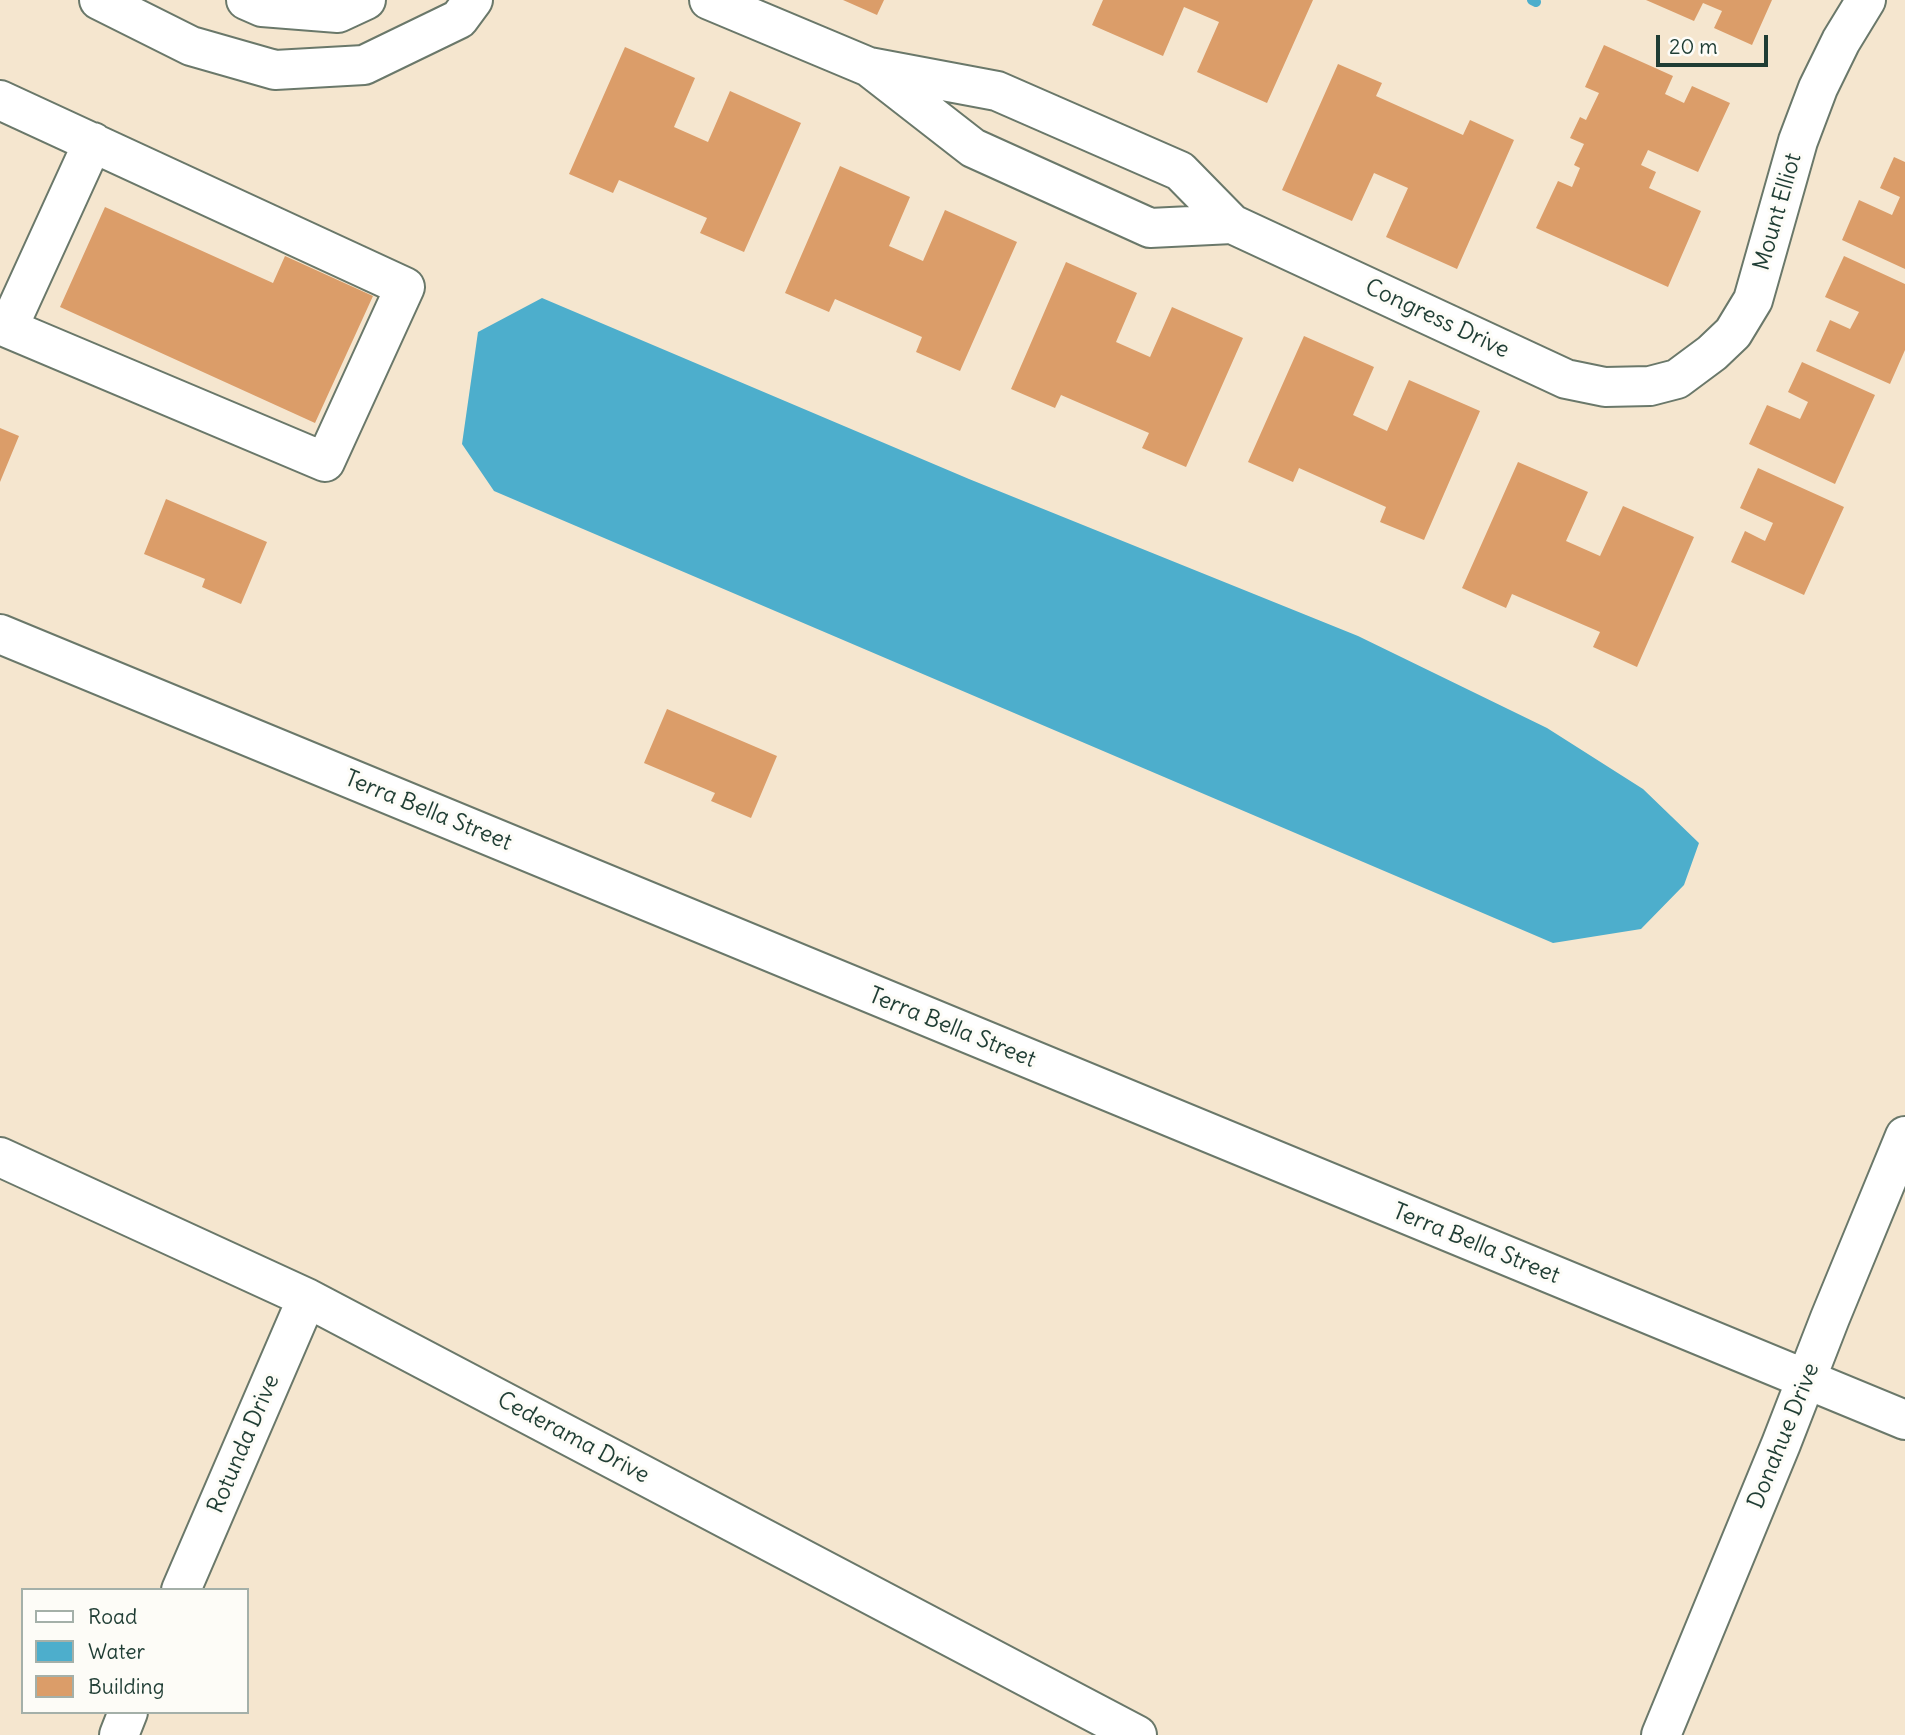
<!DOCTYPE html>
<html>
<head>
<meta charset="utf-8">
<style>
	body { margin:0 }
	#map { position:relative; width:1905px; height:1735px; overflow:hidden; background:#f5e6cf; font-family:Delius,sans-serif }
	canvas { display:block }
	.legend { position:absolute; left:21px; top:1588px; width:228px; height:126px; box-sizing:border-box; background:#fdfcf7; border:2px solid #a4b0a9; margin:0; padding:9px 12px; list-style:none; font-size:21px; color:#1f3d34 }
	.legend li { display:flex; align-items:center; gap:14px; height:35px }
	.legend b { width:35px; border:2px solid #a4b0a9 }
	.scale { position:absolute; left:1656px; top:35px; width:112px; height:32px; box-sizing:border-box; border:4px solid #1f3d34; border-top:0; padding-left:9px; font-size:21px; line-height:24px; white-space:nowrap; color:#1f3d34; -webkit-text-stroke:5px #fdfcf7; paint-order:stroke }
</style>
</head>
<body>
<div id="map">
<canvas width="1905" height="1735"></canvas>
<ul class="legend">
<li><b style="height:9px;background:#fff"></b>Road</li>
<li><b style="height:19px;background:#4daecc"></b>Water</li>
<li><b style="height:19px;background:#db9d69"></b>Building</li>
</ul>
<div class="scale">20 m</div>
</div>
<script>
const ctx = document.querySelector('canvas').getContext('2d');
ctx.lineJoin = 'round';
function paint(path, color) {
  ctx.fillStyle = color;
  ctx.fill(path, 'evenodd');
}
function poly(rows) {
  const path = new Path2D();
  for (const r of rows) {
    path.moveTo(r[0], r[1]);
    for (let i = 2; i < r.length; i += 2) path.lineTo(r[i], r[i + 1]);
  }
  return path;
}
function trace(path, color, width, dash) {
  ctx.strokeStyle = color;
  ctx.lineWidth = width;
  ctx.lineCap = dash ? 'butt' : 'round';
  ctx.setLineDash(dash || []);
  ctx.stroke(path);
}
function write(font, color, halo, rows, align = 'center') {
  ctx.font = font + ' Delius,sans-serif';
  ctx.lineWidth = 6;
  ctx.setLineDash([]);
  ctx.textBaseline = 'middle';
  ctx.strokeStyle = halo;
  ctx.fillStyle = color;
  for (const [text, x, y, turn = 0] of rows) {
    ctx.save();
    ctx.translate(x, y);
    ctx.rotate((+turn || 0) * Math.PI / 180);
    ctx.textAlign = isNaN(turn) ? turn : align;
    if (halo) ctx.strokeText(text, 0, 0);
    ctx.fillText(text, 0, 0);
    ctx.restore();
  }
}
const water = poly([
	[542,298,969,479,1358,636,1547,728,1643,789,1699,843,1684,885,1641,929,1553,943,494,491,462,444,478,332]
]);
const stream = poly([
	[1532,0,1536,2]
]);
const building = poly([
	[843,0,884,0,877,15],
	[1103,0,1313,0,1267,103,1197,72,1219,22,1184,7,1163,56,1092,25],
	[1646,0,1772,0,1752,45,1714,28,1722,11,1703,3,1694,21],
	[1604,45,1673,76,1665,94,1684,103,1692,86,1730,103,1698,172,1648,150,1641,165,1656,172,1649,188,1701,211,1668,287,1536,228,1558,181,1572,187,1580,168,1574,165,1584,144,1570,138,1580,117,1586,120,1599,93,1585,87],
	[625,47,695,78,674,127,708,142,730,91,801,123,744,252,700,233,707,218,619,180,613,193,569,174],
	[1338,64,1382,83,1376,96,1463,135,1470,120,1514,140,1457,269,1386,237,1408,188,1374,173,1352,221,1282,190],
	[1894,157,1905,162,1905,269,1842,240,1859,200,1892,215,1900,197,1880,188],
	[840,166,910,197,889,246,923,261,945,210,1017,242,960,371,916,352,922,337,835,299,829,312,785,293],
	[105,207,273,283,285,256,373,296,315,423,60,307],
	[1844,256,1905,284,1905,350,1890,384,1816,351,1830,320,1850,329,1859,312,1825,297],
	[1066,262,1137,293,1116,342,1150,357,1172,307,1243,338,1186,467,1142,448,1149,433,1061,395,1055,408,1011,389],
	[1304,336,1374,367,1353,415,1387,431,1409,380,1480,411,1424,540,1380,522,1386,507,1299,468,1293,482,1248,462],
	[1802,362,1875,395,1835,484,1749,444,1767,405,1800,419,1808,402,1788,392],
	[0,428,19,436,0,482],
	[1518,462,1588,492,1566,541,1600,556,1623,506,1694,537,1637,667,1593,647,1600,632,1512,594,1506,608,1462,588],
	[1758,468,1844,507,1804,595,1731,562,1745,531,1765,541,1773,523,1740,508],
	[166,499,267,542,241,604,202,587,205,579,144,554],
	[667,709,777,756,751,818,711,801,715,793,644,763]
]);
const minor = poly([
	[99,0,191,46,275,70,364,65,459,19,473,0],
	[246,0,262,7,338,13,366,0],
	[709,0,869,67,997,91,1180,171,1232,224,1150,228,973,148,869,67],
	[0,100,405,287,325,462,0,325],
	[1232,224,1566,379,1605,387,1650,386,1677,379,1712,353,1733,333,1753,300,1798,141,1818,88,1841,41,1866,0],
	[8,328,93,142],
	[0,634,1905,1420],
	[0,1157,307,1298,1137,1735],
	[181,1590,307,1298],
	[119,1735,128,1712],
	[1661,1735,1781,1444,1830,1318,1905,1136]
]);
const streetNames = [
	["Mount Elliot",1778,212,-74],
	["Congress Drive",1437,319,25],
	["Terra Bella Street",428,811,22],
	["Terra Bella Street",952,1028,22],
	["Terra Bella Street",1476,1244,22],
	["Donahue Drive",1784,1436,-68],
	["Cederama Drive",573,1438,28],
	["Rotunda Drive",244,1444,-67]
];
paint(water, '#4daecc');
trace(stream, '#4daecc', 10);
paint(building, '#db9d69');
trace(minor, '#6a786a', 42);
trace(minor, '#fff', 38);
write('23px', '#1f3d34', '#fdfcf7', streetNames);
</script>
</body>
</html>
